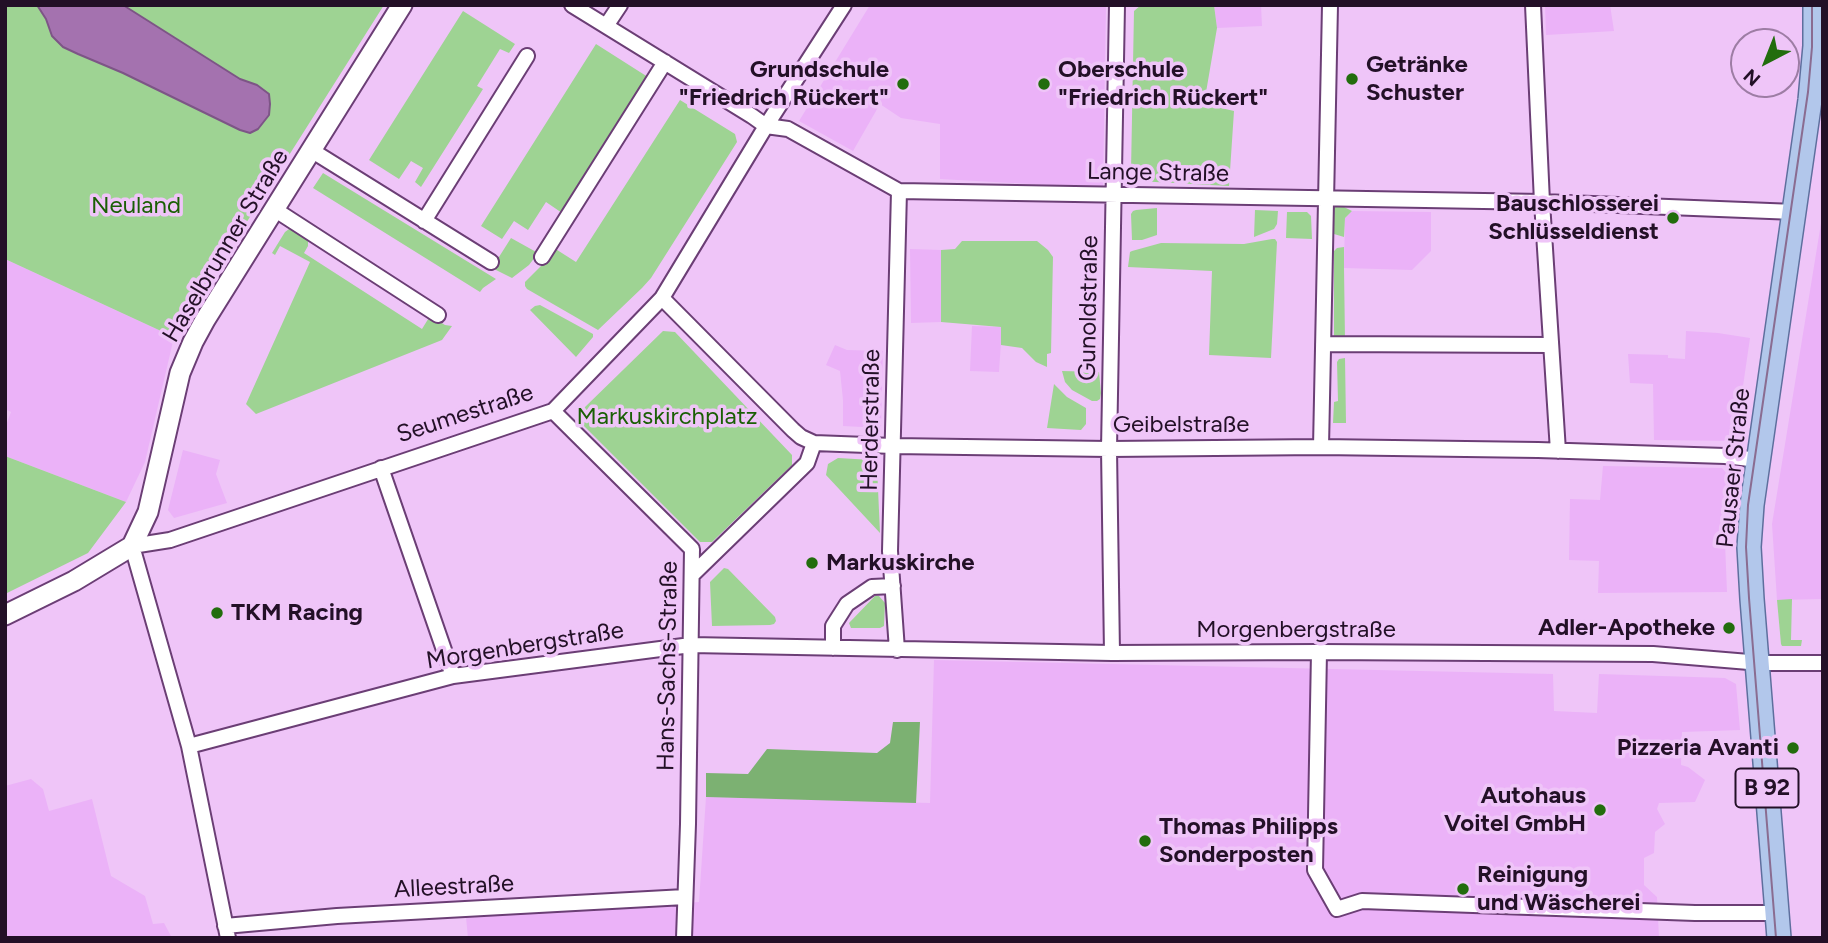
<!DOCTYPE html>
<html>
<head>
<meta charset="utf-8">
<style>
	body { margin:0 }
	#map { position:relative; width:1828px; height:943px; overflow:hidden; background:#efc5f8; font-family:Figtree,sans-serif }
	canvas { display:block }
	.frame { position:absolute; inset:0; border:7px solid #231027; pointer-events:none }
	.north { position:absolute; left:1730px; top:28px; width:70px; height:70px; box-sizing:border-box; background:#efc5f8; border:2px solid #9d7da4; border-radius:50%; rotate:222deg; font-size:19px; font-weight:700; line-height:28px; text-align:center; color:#231027 }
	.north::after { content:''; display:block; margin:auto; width:24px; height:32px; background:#226d0d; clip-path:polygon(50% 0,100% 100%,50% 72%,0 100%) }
</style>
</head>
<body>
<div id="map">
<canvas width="1828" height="943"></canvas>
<div class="frame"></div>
<div class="north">N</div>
</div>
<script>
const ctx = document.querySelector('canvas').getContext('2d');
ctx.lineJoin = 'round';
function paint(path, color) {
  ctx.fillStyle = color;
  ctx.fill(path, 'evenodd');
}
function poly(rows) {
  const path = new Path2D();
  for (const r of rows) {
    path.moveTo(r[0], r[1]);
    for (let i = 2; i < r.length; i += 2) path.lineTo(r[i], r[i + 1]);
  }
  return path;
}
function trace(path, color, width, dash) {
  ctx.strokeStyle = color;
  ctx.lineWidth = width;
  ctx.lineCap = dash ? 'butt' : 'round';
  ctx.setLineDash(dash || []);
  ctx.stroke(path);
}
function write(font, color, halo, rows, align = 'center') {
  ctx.font = font + ' Figtree,sans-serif';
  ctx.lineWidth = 7;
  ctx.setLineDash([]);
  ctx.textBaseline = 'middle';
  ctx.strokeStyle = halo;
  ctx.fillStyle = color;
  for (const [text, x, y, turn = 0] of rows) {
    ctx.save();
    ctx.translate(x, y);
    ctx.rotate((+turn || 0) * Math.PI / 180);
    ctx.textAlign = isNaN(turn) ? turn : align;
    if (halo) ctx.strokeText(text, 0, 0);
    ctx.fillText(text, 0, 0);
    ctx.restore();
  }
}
const built = poly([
	[870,5,1106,5,1103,188,940,179,940,124,901,118,880,104,853,151,799,121],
	[1214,5,1261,5,1262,26,1217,28],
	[1545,5,1610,5,1614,31,1546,35],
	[1352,211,1431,212,1431,251,1412,270,1344,268,1345,218],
	[1823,211,1823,599,1777,600,1772,524],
	[910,249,941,250,941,322,911,323],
	[5,259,174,337,145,462,126,502,5,456,5,428,11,412,5,409],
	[972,326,1002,327,999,372,970,371],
	[1686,331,1718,333,1750,338,1735,441,1654,440,1653,384,1630,383,1628,354,1668,355,1668,358,1685,359],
	[835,345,847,350,883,351,881,428,843,426,843,400,840,371,826,365],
	[183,450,220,460,216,474,227,503,174,518,168,510],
	[1603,466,1722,468,1730,477,1724,517,1727,592,1598,593,1599,561,1569,560,1570,499,1600,500],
	[934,660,1553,674,1554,711,1597,713,1599,674,1725,678,1736,684,1740,730,1682,732,1681,765,1688,767,1705,780,1695,802,1659,803,1657,809,1665,824,1655,832,1654,853,1644,858,1644,885,1657,897,1659,938,468,938,466,917,699,902,706,797,930,803],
	[31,779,43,789,49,811,92,799,111,876,145,896,153,924,164,923,172,938,5,938,5,786]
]);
const green = poly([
	[5,5,37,5,46,19,52,36,78,54,123,73,240,130,257,85,240,79,123,5,384,5,174,337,5,259],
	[1141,5,1214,5,1217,28,1204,104,1234,111,1229,186,1137,181,1133,177,1131,171,1134,11],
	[463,11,515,44,509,53,500,49,477,86,483,89,421,187,415,182,423,168,411,161,399,179,369,160],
	[596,44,651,79,565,215,546,202,528,230,514,221,502,239,481,226],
	[680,100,735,134,737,142,651,278,642,288,598,330,527,289,525,286,525,282,544,263,554,248,576,262],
	[323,173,496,279,483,288,480,292,313,188],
	[1335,206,1342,206,1352,211,1345,218,1344,237,1334,234,1329,230,1329,211],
	[1157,208,1157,235,1142,240,1132,240,1131,214,1133,211,1136,210],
	[1255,210,1278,211,1277,224,1274,229,1254,237],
	[1287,212,1307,212,1311,216,1312,239,1286,238],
	[289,229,297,231,308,240,308,246,304,253,422,329,430,316,445,325,452,326,442,340,256,414,246,404,310,262,280,246,275,255,272,253,285,232],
	[511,238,538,253,529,265,512,278,492,268],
	[1272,239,1275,239,1277,242,1271,358,1209,355,1212,271,1128,267,1130,252,1132,251,1161,243,1244,244],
	[962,241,1037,241,1048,250,1053,257,1051,353,1047,354,1047,367,1036,362,1022,348,1001,345,1001,327,941,322,941,250,955,249],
	[1344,247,1344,268,1345,340,1338,339,1334,336,1334,251,1337,248],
	[540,305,593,334,593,337,576,357,530,310,535,306],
	[663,331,675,332,792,455,792,465,712,542,700,542,580,422,584,408],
	[1345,358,1346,423,1333,423,1334,402,1338,401,1337,362,1339,359],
	[1062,371,1099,372,1101,393,1100,399,1097,401,1092,401,1072,390,1065,382],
	[1054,384,1067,397,1086,408,1086,424,1081,430,1047,428],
	[5,456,126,502,88,553,5,594],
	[838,458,872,460,876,463,877,467,880,533,826,475,828,464],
	[724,568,728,569,775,617,776,621,774,624,770,625,712,626,710,582],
	[875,596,879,596,885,603,884,626,880,628,851,628,849,623],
	[1792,599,1791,640,1802,640,1801,646,1782,646,1781,644,1777,600]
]);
const forest = poly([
	[893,722,920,722,916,803,706,797,706,773,748,774,767,749,877,753,890,743]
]);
const water = poly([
	[37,5,123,5,240,79,257,85,269,94,270,104,269,115,258,129,250,133,240,130,123,73,78,54,63,47,52,36,46,19,37,5]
]);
const street = poly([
	[572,5,752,116,766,126,788,129,899,191,1542,202,1795,212],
	[1533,5,1542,202,1558,451],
	[606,26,620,5],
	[311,150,491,262],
	[274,209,438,315],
	[424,221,527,56],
	[542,257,665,62],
	[662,298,793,430,801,437,814,443,893,446,1109,449,1321,447,1538,450,1725,456,1758,460],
	[1323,344,1551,345],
	[553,411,692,549,688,824,684,938],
	[1321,447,1330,5],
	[381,468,453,676],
	[692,575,807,463,814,443],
	[833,648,833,626,847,604,872,587,893,586],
	[897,650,890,551,899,191],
	[1319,652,1315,870,1337,909,1362,901,1695,913,1777,913],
	[1112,653,1109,449,1117,5],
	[189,746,453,676,691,645,1112,653,1319,652,1653,654,1761,663,1823,663],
	[225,926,337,916,685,897],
	[228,938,189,746,132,546,170,540,553,411,662,298,766,126,844,5]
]);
const secondary = poly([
	[5,615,74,581,132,546,148,512,180,373,193,342,205,320,402,5]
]);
const primary = poly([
	[1779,938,1752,599,1749,547,1752,505,1810,100,1815,46,1815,5]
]);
const tram = poly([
	[1776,938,1749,598,1746,547,1748,505,1808,92,1812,47,1812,5]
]);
const markers = [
	[1352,79,7,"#226d0d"],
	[903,84,7,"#226d0d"],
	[1044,84,7,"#226d0d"],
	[1673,218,7,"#226d0d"],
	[812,563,7,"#226d0d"],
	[217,613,7,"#226d0d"],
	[1729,628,7,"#226d0d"],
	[1793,748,7,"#226d0d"],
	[1600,810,7,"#226d0d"],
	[1145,841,7,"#226d0d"],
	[1463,889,7,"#226d0d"]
];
const shields = [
	[1767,788,63]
];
const shieldNames = [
	["B 92",1767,788]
];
const poiNames = [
	["Getränke",1366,65],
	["Schuster",1366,93],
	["Grundschule",889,70,"right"],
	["\"Friedrich Rückert\"",889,98,"right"],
	["Oberschule",1058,70],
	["\"Friedrich Rückert\"",1058,98],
	["Bauschlosserei",1659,204,"right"],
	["Schlüsseldienst",1659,232,"right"],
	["Markuskirche",826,563],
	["TKM Racing",231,613],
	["Adler-Apotheke",1715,628,"right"],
	["Pizzeria Avanti",1779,748,"right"],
	["Autohaus",1586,796,"right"],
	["Voitel GmbH",1586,824,"right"],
	["Thomas Philipps",1159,827],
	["Sonderposten",1159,855],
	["Reinigung",1477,875],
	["und Wäscherei",1477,903]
];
const streetNames = [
	["Lange Straße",1158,173,1],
	["Haselbrunner Straße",226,246,-59],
	["Gunoldstraße",1089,308,-89],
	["Seumestraße",465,414,-18],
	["Herderstraße",871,420,-89],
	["Geibelstraße",1181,425],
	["Pausaer Straße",1734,468,-84],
	["Morgenbergstraße",1296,630],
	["Morgenbergstraße",525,646,-9],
	["Hans-Sachs-Straße",668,666,-89],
	["Alleestraße",454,887,-3]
];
const parkNames = [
	["Neuland",136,206],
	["Markuskirchplatz",667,417]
];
paint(built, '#ebb2f8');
paint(green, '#9ed393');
paint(forest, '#7cb172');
paint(water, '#a472af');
trace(water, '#7d5586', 2);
trace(street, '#6b3e75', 18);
trace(secondary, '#6b3e75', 23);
trace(primary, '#5e6f9d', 26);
trace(street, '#fff', 14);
trace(secondary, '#fff', 19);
trace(primary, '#b2c7eb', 23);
trace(tram, '#8a6c91', 2);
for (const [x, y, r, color] of markers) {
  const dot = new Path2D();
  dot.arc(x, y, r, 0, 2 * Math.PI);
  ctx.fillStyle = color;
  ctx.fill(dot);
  trace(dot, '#efc5f8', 2.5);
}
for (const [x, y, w] of shields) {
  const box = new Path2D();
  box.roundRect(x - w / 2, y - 19.5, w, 39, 5);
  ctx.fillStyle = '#efc5f8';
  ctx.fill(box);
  trace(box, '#231027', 2);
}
write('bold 23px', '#231027', null, shieldNames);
write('bold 24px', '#231027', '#efc5f8', poiNames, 'left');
write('24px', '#231027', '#efc5f8', streetNames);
write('24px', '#1a5f05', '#efc5f8', parkNames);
</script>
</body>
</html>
